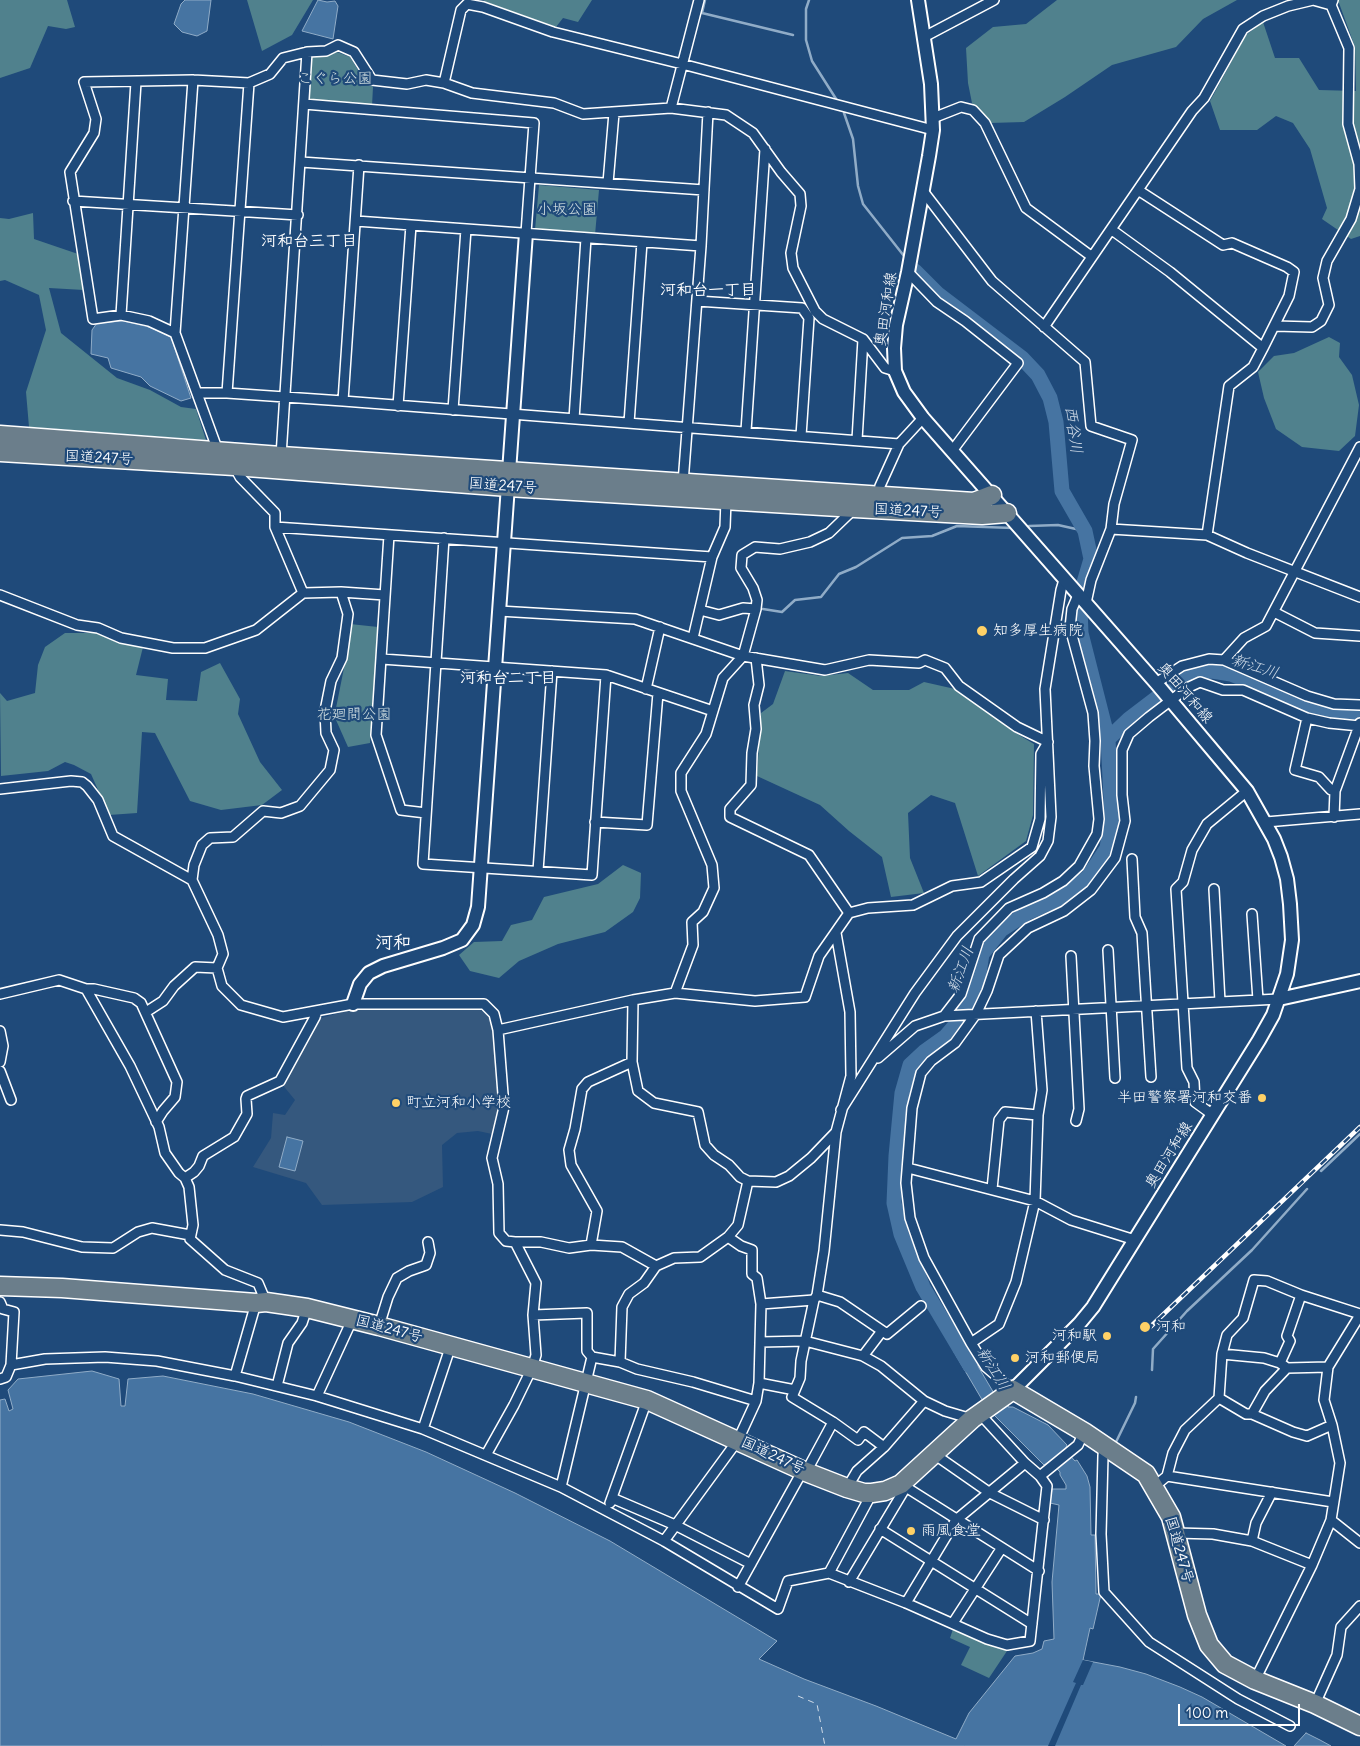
<!DOCTYPE html>
<html>
<head>
<meta charset="utf-8">
<style>
	body { margin:0 }
	#map { position:relative; width:1360px; height:1746px; overflow:hidden; background:#1f4a7a; font-family:Delius,sans-serif }
	canvas { display:block }
	.scale { position:absolute; left:1178px; top:1704px; width:122px; height:22px; box-sizing:border-box; border:2px solid #fff; border-top:0; padding-left:6px; font-size:15px; line-height:18px; white-space:nowrap; color:#fff; -webkit-text-stroke:4px #1f4a7a; paint-order:stroke }
</style>
</head>
<body>
<div id="map">
<canvas width="1360" height="1746"></canvas>
<div class="scale">100 m</div>
</div>
<script>
const ctx = document.querySelector('canvas').getContext('2d');
ctx.lineJoin = 'round';
function paint(path, color) {
  ctx.fillStyle = color;
  ctx.fill(path, 'evenodd');
}
function poly(rows) {
  const path = new Path2D();
  for (const r of rows) {
    path.moveTo(r[0], r[1]);
    for (let i = 2; i < r.length; i += 2) path.lineTo(r[i], r[i + 1]);
  }
  return path;
}
function trace(path, color, width, dash) {
  ctx.strokeStyle = color;
  ctx.lineWidth = width;
  ctx.lineCap = dash ? 'butt' : 'round';
  ctx.setLineDash(dash || []);
  ctx.stroke(path);
}
function write(font, color, halo, rows, align = 'center') {
  ctx.font = font + ' Delius,"Klee One",sans-serif';
  ctx.lineWidth = 4.5;
  ctx.setLineDash([]);
  ctx.textBaseline = 'middle';
  ctx.strokeStyle = halo;
  ctx.fillStyle = color;
  for (const [text, x, y, turn = 0] of rows) {
    ctx.save();
    ctx.translate(x, y);
    ctx.rotate((+turn || 0) * Math.PI / 180);
    ctx.textAlign = isNaN(turn) ? turn : align;
    if (halo) ctx.strokeText(text, 0, 0);
    ctx.fillText(text, 0, 0);
    ctx.restore();
  }
}
const built = poly([
	[353,1009,479,1009,489,1016,493,1030,499,1107,492,1134,478,1131,457,1133,442,1145,443,1187,412,1202,322,1205,306,1183,253,1167,271,1138,273,1113,285,1115,295,1100,281,1083,318,1019]
]);
const green = poly([
	[0,0,67,0,75,27,66,29,48,26,30,68,0,78],
	[247,0,313,0,292,35,262,51],
	[483,0,592,0,578,22,563,18,556,27,486,2],
	[1057,0,1237,0,1203,19,1176,47,1112,65,1065,97,1024,122,990,123,972,103,968,83,966,48,993,27,1026,24],
	[1335,0,1360,0,1360,236,1351,239,1322,219,1327,208,1310,149,1293,123,1276,116,1257,130,1220,130,1210,101,1246,35,1263,22,1275,58,1299,58,1319,90,1356,91,1355,47,1339,3],
	[337,52,350,57,363,78,373,87,372,106,311,102,309,99,312,55,323,55],
	[539,185,599,190,595,235,535,230],
	[33,213,34,239,78,254,84,290,49,288,61,333,117,378,150,390,181,407,196,409,206,440,29,427,26,392,46,330,39,295,5,280,0,281,0,218,9,219],
	[1329,337,1340,343,1339,357,1352,375,1359,405,1355,436,1339,451,1302,447,1276,429,1264,398,1258,372,1274,356,1294,353],
	[350,624,378,627,370,743,348,747,336,720,335,713,347,653],
	[65,633,96,633,143,647,136,675,168,679,166,700,197,701,201,672,220,663,240,699,238,714,260,762,282,790,262,805,221,810,190,801,155,733,142,732,137,813,109,815,91,774,74,765,65,762,48,771,1,776,0,693,7,701,35,693,38,665,45,647],
	[785,671,821,676,848,673,873,690,909,690,924,682,955,689,985,709,1014,732,1034,744,1033,815,1026,841,978,876,955,803,931,795,908,813,910,858,924,893,891,897,882,857,849,831,820,805,757,776,761,713,773,704],
	[623,865,641,873,640,898,633,912,605,932,558,944,519,961,499,978,470,971,459,955,474,942,502,941,511,925,532,920,544,897,598,884],
	[953,1629,1007,1651,989,1678,961,1665,970,1647,950,1638]
]);
const water = poly([
	[185,0,211,0,207,31,197,36,182,32,174,24,181,4,185,0],
	[318,0,327,2,335,1,338,6,333,39,302,31,318,0],
	[123,321,149,327,171,337,191,398,181,401,150,386,141,377,111,368,108,358,91,354,92,330,97,323,123,321],
	[287,1137,303,1141,295,1171,279,1167,287,1137],
	[966,1346,995,1395,1009,1403,1008,1407,1013,1407,1048,1425,1067,1445,1065,1450,1075,1461,1077,1460,1087,1476,1090,1487,1091,1535,1095,1535,1096,1594,1101,1594,1093,1629,1090,1628,1083,1660,1120,1667,1146,1674,1180,1687,1202,1697,1286,1746,0,1746,0,1400,5,1399,9,1411,13,1409,8,1390,18,1379,92,1371,119,1379,121,1406,125,1406,128,1379,163,1376,253,1394,349,1422,426,1452,515,1493,610,1541,777,1641,759,1659,804,1679,876,1706,956,1739,969,1713,1015,1656,1033,1653,1042,1649,1044,1641,1054,1639,1052,1582,1059,1505,1050,1503,1052,1489,1066,1489,1066,1485,1060,1475,1060,1472,1050,1461,1044,1465,992,1413,984,1403,954,1352,966,1346],
	[1306,1733,1320,1740,1331,1746,1294,1746,1306,1733]
]);
const pier = poly([
	[1083,1660,1093,1662,1083,1685,1081,1685,1055,1746,1048,1746,1076,1683,1073,1682]
]);
const stream = poly([
	[705,0,702,13,793,35],
	[809,0,806,9,806,40,812,61,838,102],
	[844,113,853,139,858,186,863,204,904,256],
	[1029,526,1058,525,1085,531],
	[763,609,782,612,795,600,821,597,839,574,856,567,902,538,932,536,957,526,1013,528],
	[1321,1171,1360,1134],
	[1152,1370,1153,1349,1187,1311,1252,1250,1307,1189],
	[1116,1442,1135,1403,1136,1397]
]);
const river = poly([
	[915,271,938,294,1022,358,1038,375,1050,398,1056,422,1062,491,1085,531,1091,559,1083,586],
	[1108,739,1129,719,1171,687,1194,673,1212,671,1231,674,1329,713,1360,717],
	[970,1366,923,1287,901,1234,894,1203,896,1156,902,1093,910,1065,925,1051,946,1036,959,1021,977,986,982,954,1001,930,1027,913,1061,898,1088,877,1107,848,1112,818,1108,739,1081,633,1080,609]
]);
const ferry = poly([
	[798,1696,817,1704,825,1746]
]);
const street = poly([
	[1313,0,1331,5],
	[924,37,994,0],
	[193,80,175,333,218,451],
	[444,83,461,10,467,4,483,7,553,32,682,64,933,130],
	[304,104,534,123,526,233],
	[671,108,699,0],
	[933,118,961,107,973,110,985,123,1026,208,1091,256],
	[301,162,704,190],
	[608,183,614,113],
	[1138,190,1223,245,1232,243,1287,267,1294,272,1289,296,1263,348,1253,367,1229,386,1207,535],
	[923,191,992,281,1085,362,1091,426,1132,440,1114,504,1111,529,1091,580,1086,603],
	[73,201,298,215],
	[356,221,701,246],
	[1112,230,1170,272,1263,348],
	[908,272,937,302,965,321,1018,363,952,451],
	[697,301,802,308,809,318,801,436],
	[121,315,136,82],
	[1275,326,1312,327,1321,321,1329,305,1323,278,1327,261,1351,219,1360,189,1359,164,1348,124,1349,48,1331,5,1333,0],
	[1044,327,1192,111,1204,98,1243,29,1263,16,1288,6,1313,0],
	[175,333,149,321,121,315,93,319,70,172,94,133,96,119,84,82,193,80,249,83,270,74,283,58,307,52,326,51,338,45,354,52,372,80,407,84,426,80,444,83,472,93,554,103,583,114,671,108,726,115,753,133,781,172,800,194,801,206,791,253,793,268,815,311,823,319,863,339,885,368,895,371],
	[197,393,227,393,343,401,899,444],
	[227,393,249,83],
	[343,401,359,165],
	[398,406,411,225],
	[453,410,466,229],
	[574,419,586,238],
	[629,423,642,242],
	[746,431,765,149],
	[857,440,863,339],
	[281,456,307,52],
	[234,466,240,477,275,513,275,527,303,593],
	[683,483,701,246,708,112],
	[878,496,880,486,899,444,923,418],
	[275,527,712,557],
	[1111,529,1207,535,1247,553,1360,597],
	[389,535,376,735,401,810,426,813],
	[444,538,423,864,592,875,606,675],
	[341,592,348,614,342,658,331,681,325,711,326,733,334,750,330,770,300,806,281,813,263,811,233,837,210,838,202,845,194,865,192,880,218,935,223,954,217,968,222,986,241,1005,283,1017,353,1004,484,1004,494,1014,498,1030,504,1107,492,1158,498,1184,499,1233,506,1241,515,1242,541,1242,569,1248,591,1245,622,1247,656,1266],
	[0,595,77,625,98,628,121,638,173,648,205,648,256,630,303,593,341,592,385,595],
	[700,610,719,615,743,608,756,609],
	[499,611,635,619,743,656,825,670,869,660,919,663,925,660,945,668,959,686,1017,727,1048,742],
	[1274,612,1315,633,1360,636],
	[693,638,712,557,725,527,726,500],
	[756,658,759,685,754,705,756,729,752,753,751,785,730,809,730,817,809,855,849,913],
	[382,659,606,675,713,711],
	[1224,660,1307,696,1334,704,1360,705],
	[1156,683,1182,666,1209,659,1224,660,1244,638,1266,626,1360,447],
	[646,689,660,627],
	[1307,718,1295,770,1319,777,1331,790,1335,791],
	[0,789,71,781,82,782,87,786,98,800,113,836,192,880],
	[1334,817,1335,791,1360,723],
	[595,822,647,825,658,693],
	[1266,822,1360,814],
	[1132,859,1135,917,1142,933,1151,1077],
	[538,871,552,671],
	[1214,889,1220,1002],
	[1252,914,1258,1000],
	[1108,950,1115,1078],
	[1071,956,1079,1109,1076,1121],
	[86,989,130,1066,159,1127,165,1153,179,1173,185,1178,189,1187,193,1225,190,1239,225,1270,258,1283,266,1302],
	[675,993,693,945,692,922,703,912,714,888,712,865,681,791,681,773,706,734,723,678,743,656,756,609,757,600,753,588,741,568,742,555,755,547,780,549,810,542,829,533,855,508],
	[0,994,59,980,86,989,94,989,134,998,141,1003,177,1082,175,1097,163,1111,156,1122],
	[633,1000,632,1062,638,1091,654,1103,698,1112,705,1145,714,1155,729,1165,740,1177,748,1181,776,1182,789,1176,811,1158,836,1132],
	[146,1012,163,1001,174,986,195,967,217,968],
	[944,1016,961,994,979,939,1009,908,1043,893,1063,881,1079,866,1097,834,1099,819,1094,766,1095,741,1093,713,1070,628,1072,609,1078,595],
	[498,1030,633,1000,675,993,755,1001,805,997,819,956,849,913,868,908,913,905,952,886,981,882,1032,847,1040,819,1041,754,1048,742],
	[0,1031,3,1046,0,1062],
	[878,1058,915,1026,944,1016,1279,999],
	[0,1071,11,1100],
	[841,1110,915,993,957,936,1014,879,1040,856,1048,841,1051,817,1045,689,1061,590,1064,580],
	[1213,1115,1195,1102,1194,1082,1187,1068,1176,889,1183,882,1192,850,1207,824,1247,791],
	[908,1168,1035,1201,1071,1220,1135,1240],
	[185,1178,194,1172,199,1166,203,1156,234,1137,247,1114,246,1099,247,1096,280,1081,315,1017,317,1011],
	[992,1189,999,1120,1005,1112,1038,1115],
	[0,1230,23,1232,82,1247,113,1248,138,1232,152,1228,190,1235],
	[591,1245,597,1211,571,1165,569,1150,575,1129,582,1089,588,1082,632,1062],
	[817,1295,840,1302,887,1334,921,1306],
	[814,1300,801,1361,800,1378,792,1397,833,1422,858,1440,864,1432,884,1447],
	[0,1302,3,1309,14,1312,11,1365,6,1377,0,1379],
	[761,1304,814,1300,817,1295,824,1251,836,1132,851,1076,850,1012,836,933],
	[533,1315,587,1313,587,1351,592,1357,620,1362,637,1369,693,1382,756,1401],
	[379,1326,388,1297,397,1278,409,1271,426,1265,430,1253,428,1242],
	[761,1342,805,1341,863,1356,881,1366,924,1401,945,1411,972,1419],
	[971,1343,999,1324,1016,1282,1035,1201,1038,1115,1042,1090,1036,1011],
	[1222,1354,1264,1358,1280,1363,1287,1368,1328,1367],
	[863,1356,882,1331],
	[620,1362,622,1307,629,1294,644,1283,656,1266,674,1258,700,1257,728,1237,738,1225,748,1181],
	[1280,1363,1290,1341,1287,1336,1301,1295],
	[11,1365,45,1359,105,1357,157,1361,235,1376,317,1396,423,1429,561,1487,664,1541,778,1609,788,1581,829,1573,906,1603,987,1639,1007,1645,1030,1641,1047,1486,1040,1476,1025,1463,980,1414],
	[235,1376,256,1303],
	[759,1383,795,1390],
	[277,1386,288,1343,302,1323,307,1308],
	[1013,1390,986,1367,971,1343,924,1258,910,1218,906,1183,912,1108,921,1073,931,1061,955,1043,976,1014,987,991,999,955,1028,928,1064,911,1091,890,1115,858,1125,821,1122,795,1122,750,1129,734,1149,717,1187,688,1200,682,1223,690,1243,690,1307,718,1329,723,1360,726],
	[317,1396,352,1320],
	[1219,1398,1246,1414,1252,1414,1293,1432,1307,1436,1332,1425],
	[1252,1414,1265,1391,1287,1368],
	[423,1429,451,1345],
	[1104,1445,1103,1456,1101,1534,1104,1592,1149,1642,1238,1699,1290,1726],
	[934,1454,990,1493,1044,1520],
	[486,1455,514,1405,532,1368,536,1355,533,1315,536,1283,515,1242],
	[806,1472,833,1422],
	[1040,1476,1078,1445,1084,1432],
	[1167,1476,1333,1502],
	[901,1484,1039,1571],
	[1155,1486,1167,1476,1173,1453,1185,1430,1219,1398,1222,1354,1227,1335,1243,1318,1254,1280,1267,1281,1301,1295,1360,1314],
	[561,1487,592,1357],
	[847,1488,857,1471,884,1447,924,1401],
	[612,1498,675,1525,751,1564],
	[610,1503,647,1400],
	[1331,1520,1360,1543],
	[880,1529,1032,1624],
	[1176,1533,1213,1534,1252,1541,1312,1565],
	[664,1541,738,1440,756,1401,759,1383,761,1304,757,1278,752,1274,752,1250,741,1246,728,1237],
	[1252,1541,1256,1523,1272,1492],
	[829,1573,872,1493],
	[849,1582,906,1487],
	[738,1587,803,1470],
	[906,1603,956,1520,1025,1463],
	[953,1623,1001,1549],
	[1255,1680,1312,1565,1331,1520,1340,1463,1332,1425,1324,1400,1328,1367,1360,1315],
	[1315,1704,1337,1655,1341,1627,1360,1606]
]);
const secondary = poly([
	[918,0,931,84,933,130,929,156,908,272,896,325,894,348,895,371,904,392,923,418,1156,683,1247,791,1274,839,1281,857,1287,879,1290,904,1292,940,1287,974,1273,1015,1259,1040,1093,1307,1079,1324,1013,1390],
	[1279,999,1360,981],
	[353,1004,360,984,369,973,383,966,443,948,462,940,473,925,478,907,526,233]
]);
const highway = poly([
	[0,435,281,456,974,502,992,495],
	[0,452,234,466,508,487,855,508,982,515,1007,513],
	[0,1286,62,1288,256,1303,266,1302,307,1308,379,1326,647,1400,806,1472,847,1488,864,1493,872,1493,885,1491,901,1484,972,1419,1013,1390,1084,1432,1146,1474,1171,1517,1197,1615,1209,1645,1225,1664,1255,1680,1315,1704,1360,1726]
]);
const rail = poly([
	[1147,1330,1360,1127]
]);
const markers = [
	[982,631,6,"#ffd166"],
	[1262,1098,5,"#ffd166"],
	[396,1103,5,"#ffd166"],
	[1145,1327,6,"#ffd166"],
	[1107,1336,5,"#ffd166"],
	[1015,1358,5,"#ffd166"],
	[911,1531,5,"#ffd166"]
];
const parkNames = [
	["こぐら公園",335,79],
	["小坂公園",567,210],
	["花廻間公園",354,715]
];
const streetNames = [
	["奥田河和線",886,309,-81],
	["国道247号",99,458,3],
	["国道247号",503,486,4],
	["国道247号",908,511,3],
	["奥田河和線",1185,693,49],
	["奥田河和線",1169,1155,-58],
	["国道247号",389,1329,15],
	["国道247号",773,1456,25],
	["国道247号",1179,1550,74]
];
const poiNames = [
	["知多厚生病院",993,631],
	["半田警察署河和交番",1252,1098,"right"],
	["町立河和小学校",406,1103],
	["河和",1156,1327],
	["河和駅",1097,1336,"right"],
	["河和郵便局",1025,1358],
	["雨風食堂",921,1531]
];
const neighbourhoodNames = [
	["河和台三丁目",309,241],
	["河和台一丁目",708,290],
	["河和台二丁目",508,678]
];
const waterNames = [
	["西谷川",1073,430,82],
	["新江川",1255,667,18],
	["新江川",961,970,-70],
	["新江川",993,1369,58]
];
const quarterNames = [
	["河和",393,943]
];
paint(built, '#35587e');
paint(green, '#50818d');
paint(water, '#4674a2');
trace(water, '#90acc7', 1);
paint(pier, '#1f4a7a');
trace(stream, '#90acc7', 2.5);
trace(river, '#4674a2', 15);
trace(ferry, '#d1dce8', 1, [6, 5]);
trace(street, '#fff', 12);
trace(secondary, '#fff', 16);
trace(highway, '#fff', 21);
trace(street, '#1f4a7a', 9);
trace(secondary, '#1f4a7a', 12);
trace(highway, '#6b7e8b', 18);
trace(rail, '#fff', 4.5);
trace(rail, '#1f4a7a', 2.5, [8]);
for (const [x, y, r, color] of markers) {
  const dot = new Path2D();
  dot.arc(x, y, r, 0, 2 * Math.PI);
  ctx.fillStyle = color;
  ctx.fill(dot);
  trace(dot, '#1f4a7a', 2);
}
write('15px', '#d3e0e2', '#1f4a7a', parkNames);
write('15px', '#fff', '#1f4a7a', streetNames);
write('15px', '#fff', '#1f4a7a', poiNames, 'left');
write('bold 16px', '#fff', '#1f4a7a', neighbourhoodNames);
write('italic 16px', '#d1dce8', '#1f4a7a', waterNames);
write('bold 18px', '#fff', '#1f4a7a', quarterNames);
</script>
</body>
</html>
